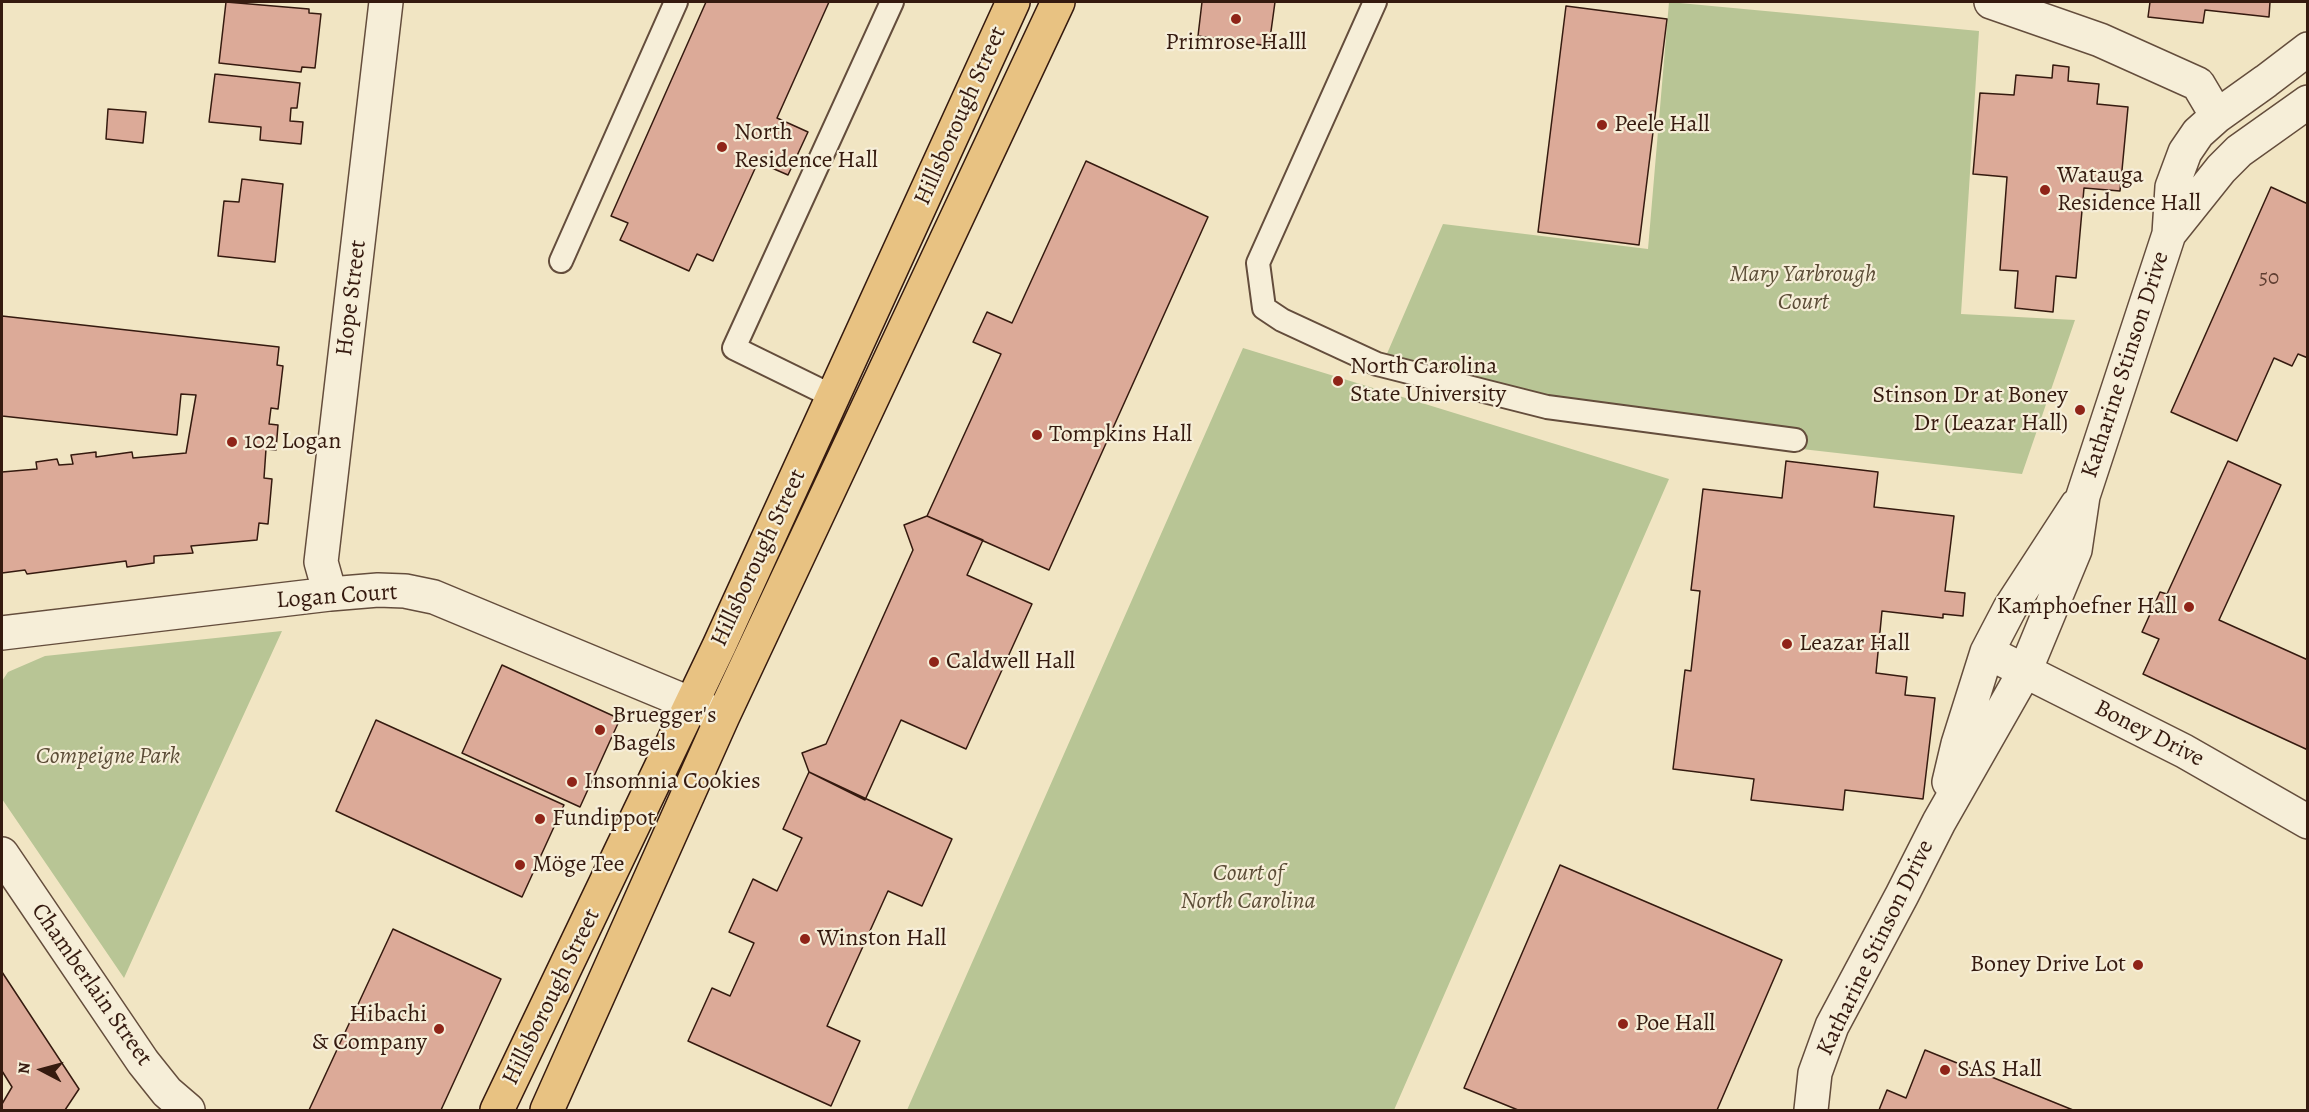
<!DOCTYPE html>
<html>
<head>
<meta charset="utf-8">
<style>
	body { margin:0 }
	#map { position:relative; width:2309px; height:1112px; overflow:hidden; background:#f1e5c3; font-family:Alegreya,serif }
	canvas { display:block }
	.frame { position:absolute; inset:0; border:3px solid #351a0f; pointer-events:none }
	.north { position:absolute; left:12px; top:1040px; width:60px; height:60px; -webkit-text-stroke:4px #f6eed8; paint-order:stroke; rotate:276deg; font-size:16px; font-weight:700; line-height:24px; text-align:center; color:#351a0f }
	.north::after { content:''; display:block; margin:auto; width:21px; height:27px; background:#351a0f; clip-path:polygon(50% 0,100% 100%,50% 72%,0 100%) }
</style>
</head>
<body>
<div id="map">
<canvas width="2309" height="1112"></canvas>
<div class="frame"></div>
<div class="north">N</div>
</div>
<script>
const ctx = document.querySelector('canvas').getContext('2d');
ctx.lineJoin = 'round';
function paint(path, color) {
  ctx.fillStyle = color;
  ctx.fill(path, 'evenodd');
}
function poly(rows) {
  const path = new Path2D();
  for (const r of rows) {
    path.moveTo(r[0], r[1]);
    for (let i = 2; i < r.length; i += 2) path.lineTo(r[i], r[i + 1]);
  }
  return path;
}
function trace(path, color, width, dash) {
  ctx.strokeStyle = color;
  ctx.lineWidth = width;
  ctx.lineCap = dash ? 'butt' : 'round';
  ctx.setLineDash(dash || []);
  ctx.stroke(path);
}
function write(font, color, halo, rows, align = 'center') {
  ctx.font = font + ' Alegreya,serif';
  ctx.lineWidth = 4.5;
  ctx.setLineDash([]);
  ctx.textBaseline = 'middle';
  ctx.strokeStyle = halo;
  ctx.fillStyle = color;
  for (const [text, x, y, turn = 0] of rows) {
    ctx.save();
    ctx.translate(x, y);
    ctx.rotate((+turn || 0) * Math.PI / 180);
    ctx.textAlign = isNaN(turn) ? turn : align;
    if (halo) ctx.strokeText(text, 0, 0);
    ctx.fillText(text, 0, 0);
    ctx.restore();
  }
}
const green = poly([
	[1669,2,1979,31,1961,314,2075,320,2022,474,1608,427,1386,356,1443,224,1648,249],
	[1243,348,1669,479,1394,1110,907,1110],
	[282,631,201,808,124,978,2,799,2,681,8,672,45,656]
]);
const building = poly([
	[226,2,309,9,309,13,321,14,315,68,302,67,301,72,219,63,226,2],
	[706,2,829,2,777,118,808,132,788,175,758,162,713,261,697,254,689,271,620,240,628,223,611,216,706,2],
	[1202,2,1275,2,1269,46,1198,36,1202,2],
	[2150,2,2270,2,2269,17,2205,10,2203,23,2148,17,2150,2],
	[1566,6,1667,19,1639,245,1538,232,1566,6],
	[2053,65,2069,67,2068,81,2099,84,2097,104,2128,107,2120,191,2084,188,2076,278,2056,276,2053,312,2015,308,2018,271,2000,270,2007,177,1973,174,1980,93,2014,95,2016,75,2052,78,2053,65],
	[215,74,300,83,297,108,291,108,290,121,303,122,301,144,260,140,261,127,209,122,215,74],
	[108,109,146,112,143,143,106,139,108,109],
	[1086,161,1208,217,1049,570,927,516,1001,354,973,342,987,312,1012,323,1086,161],
	[242,179,283,184,275,262,218,256,224,201,239,202,242,179],
	[2271,187,2308,204,2308,358,2298,354,2292,366,2274,358,2237,441,2171,412,2271,187],
	[2,316,279,347,277,365,283,366,278,409,271,408,269,424,278,425,276,450,266,449,264,478,272,479,268,524,259,523,257,540,191,546,193,553,154,556,154,563,127,567,126,561,27,574,25,570,2,573,2,472,37,469,36,462,57,459,59,465,73,464,71,455,96,452,96,457,132,452,133,458,186,453,196,395,181,394,177,435,2,416,2,316],
	[1786,461,1878,472,1874,507,1954,516,1945,591,1965,593,1963,616,1943,614,1943,618,1882,611,1876,673,1907,677,1905,695,1935,698,1923,799,1845,790,1843,810,1751,800,1754,779,1673,769,1685,670,1691,671,1700,591,1691,590,1703,489,1782,498,1786,461],
	[2228,461,2281,485,2219,620,2308,660,2308,750,2143,674,2159,639,2142,632,2160,592,2167,594,2228,461],
	[927,516,983,540,967,575,1032,604,966,749,901,720,865,800,809,772,802,753,826,744,913,550,904,525,927,516],
	[502,665,620,719,580,807,462,753,502,665],
	[376,720,564,805,522,897,336,811,376,720],
	[809,772,952,839,922,906,888,891,827,1026,860,1041,831,1106,688,1041,712,988,730,996,754,943,729,932,753,879,777,891,802,838,783,829,809,772],
	[1560,865,1782,960,1717,1110,1518,1110,1464,1088,1560,865],
	[393,929,501,979,441,1110,309,1110,393,929],
	[2,972,79,1089,65,1110,2,1110,2,1104,12,1087,2,1071,2,972],
	[1925,1050,2073,1110,1879,1110,1887,1090,1906,1098,1925,1050]
]);
const service = poly([
	[1375,2,1258,263,1264,308,1282,320,1377,364,1547,407,1795,440],
	[561,261,676,2],
	[834,397,734,348,892,2]
]);
const minor = poly([
	[1991,2,2100,40,2198,84,2217,116],
	[2169,234,2221,169,2239,151,2308,102],
	[330,594,321,562,386,2],
	[2,633,330,594,378,590,405,591,434,597,718,715],
	[1987,652,2184,751,2308,822],
	[1949,782,1958,744,1987,652,2010,608,2077,505],
	[2,854,143,1062,167,1092,188,1110],
	[1811,1110,1815,1073,1832,1026,1902,895,1939,822,2025,671,2075,550,2083,496,2169,234,2172,187,2185,152,2198,133,2217,116,2266,81,2308,49]
]);
const primary = poly([
	[497,1110,719,646,1013,2],
	[547,1110,723,716,1058,2]
]);
const markers = [
	[1236,19,6,"#8f2418"],
	[1602,125,6,"#8f2418"],
	[722,147,6,"#8f2418"],
	[2045,190,6,"#8f2418"],
	[1338,381,6,"#8f2418"],
	[2080,410,6,"#8f2418"],
	[1037,435,6,"#8f2418"],
	[232,442,6,"#8f2418"],
	[2189,607,6,"#8f2418"],
	[1787,644,6,"#8f2418"],
	[934,662,6,"#8f2418"],
	[600,730,6,"#8f2418"],
	[572,782,6,"#8f2418"],
	[540,819,6,"#8f2418"],
	[520,865,6,"#8f2418"],
	[805,939,6,"#8f2418"],
	[2138,965,6,"#8f2418"],
	[1623,1024,6,"#8f2418"],
	[439,1029,6,"#8f2418"],
	[1945,1070,6,"#8f2418"]
];
const numberNames = [
	["50",2269,279]
];
const poiNames = [
	["Primrose Halll",1236,43,"center"],
	["Peele Hall",1614,125],
	["North",734,133],
	["Residence Hall",734,161],
	["Watauga",2057,176],
	["Residence Hall",2057,204],
	["North Carolina",1350,367],
	["State University",1350,395],
	["Stinson Dr at Boney",2068,396,"right"],
	["Dr (Leazar Hall)",2068,424,"right"],
	["Tompkins Hall",1049,435],
	["102 Logan",244,442],
	["Kamphoefner Hall",2177,607,"right"],
	["Leazar Hall",1799,644],
	["Caldwell Hall",946,662],
	["Bruegger's",612,716],
	["Bagels",612,744],
	["Insomnia Cookies",584,782],
	["Fundippot",552,819],
	["Möge Tee",532,865],
	["Winston Hall",817,939],
	["Boney Drive Lot",2126,965,"right"],
	["Hibachi",427,1015,"right"],
	["& Company",427,1043,"right"],
	["Poe Hall",1635,1024],
	["SAS Hall",1957,1070]
];
const streetNames = [
	["Hillsborough Street",961,116,-66],
	["Hope Street",352,298,-83],
	["Katharine Stinson Drive",2126,365,-72],
	["Hillsborough Street",759,558,-65],
	["Logan Court",337,597,-4],
	["Boney Drive",2149,734,27],
	["Katharine Stinson Drive",1876,948,-64],
	["Chamberlain Street",91,985,55],
	["Hillsborough Street",552,997,-64]
];
const parkNames = [
	["Mary Yarbrough",1803,275],
	["Court",1803,303],
	["Compeigne Park",108,757],
	["Court of",1248,874],
	["North Carolina",1248,902]
];
paint(green, '#b8c595');
paint(building, '#dcaa98');
trace(building, '#351a0f', 1.5);
trace(service, '#644d3c', 26);
trace(minor, '#644d3c', 36);
trace(primary, '#351a0f', 36);
trace(service, '#f6eed8', 22);
trace(minor, '#f6eed8', 33);
trace(primary, '#e8c282', 33);
for (const [x, y, r, color] of markers) {
  const dot = new Path2D();
  dot.arc(x, y, r, 0, 2 * Math.PI);
  ctx.fillStyle = color;
  ctx.fill(dot);
  trace(dot, '#f6eed8', 2);
}
write('21px', '#5f3e31', null, numberNames);
write('24px', '#351a0f', '#f6eed8', poiNames, 'left');
write('24px', '#351a0f', '#f6eed8', streetNames);
write('italic 24px', '#5c4d37', '#f6eed8', parkNames);
</script>
</body>
</html>
